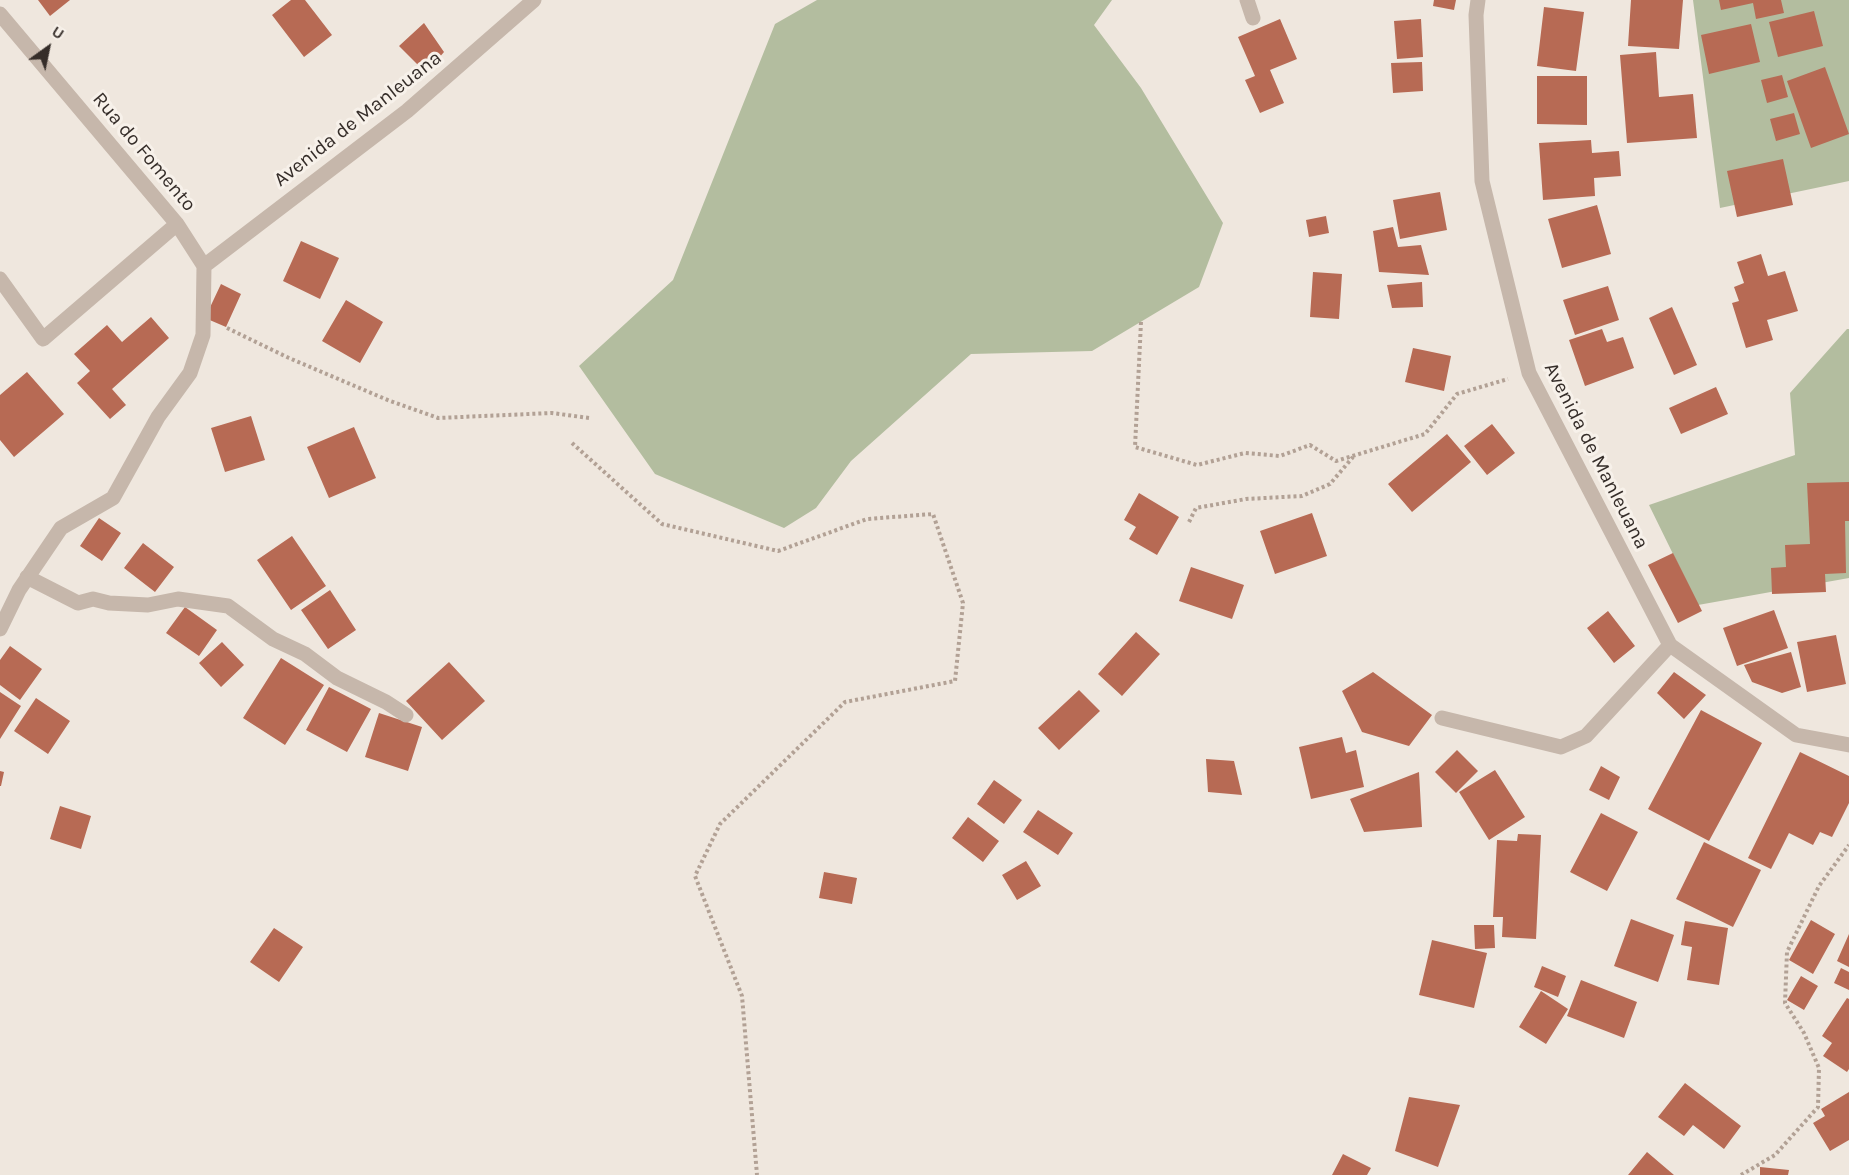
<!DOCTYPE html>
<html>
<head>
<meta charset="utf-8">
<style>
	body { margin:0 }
	#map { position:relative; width:1849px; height:1175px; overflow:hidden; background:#efe7de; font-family:Karla,sans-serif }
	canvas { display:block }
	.north { position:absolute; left:18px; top:18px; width:60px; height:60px; -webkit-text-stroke:4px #f7f1ea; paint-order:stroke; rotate:33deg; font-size:16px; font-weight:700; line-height:24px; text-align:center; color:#352d29 }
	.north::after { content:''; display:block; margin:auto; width:21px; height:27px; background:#352d29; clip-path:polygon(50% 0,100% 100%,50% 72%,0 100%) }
</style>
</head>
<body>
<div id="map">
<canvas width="1849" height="1175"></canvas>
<div class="north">U</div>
</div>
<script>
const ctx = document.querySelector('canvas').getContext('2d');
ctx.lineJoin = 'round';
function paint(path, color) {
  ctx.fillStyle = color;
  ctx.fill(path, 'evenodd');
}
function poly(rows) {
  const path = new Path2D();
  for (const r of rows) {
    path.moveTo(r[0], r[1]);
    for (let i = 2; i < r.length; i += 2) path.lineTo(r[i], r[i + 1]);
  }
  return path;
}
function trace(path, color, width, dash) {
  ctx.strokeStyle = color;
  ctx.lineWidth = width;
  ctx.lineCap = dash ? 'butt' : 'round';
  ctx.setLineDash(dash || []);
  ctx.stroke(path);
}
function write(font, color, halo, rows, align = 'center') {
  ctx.font = font + ' Karla,sans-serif';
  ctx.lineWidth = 6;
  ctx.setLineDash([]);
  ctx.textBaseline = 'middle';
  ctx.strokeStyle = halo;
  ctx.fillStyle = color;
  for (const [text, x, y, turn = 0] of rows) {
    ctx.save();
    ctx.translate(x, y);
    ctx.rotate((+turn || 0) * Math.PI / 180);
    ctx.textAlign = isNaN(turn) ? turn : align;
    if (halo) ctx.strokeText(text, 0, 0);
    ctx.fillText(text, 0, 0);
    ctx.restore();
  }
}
const green = poly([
	[817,0,1112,0,1094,25,1141,88,1223,223,1199,287,1092,351,971,354,851,461,816,508,784,528,655,474,579,366,673,280,775,24],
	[1693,0,1849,0,1849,181,1720,208],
	[1847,329,1849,329,1849,578,1698,605,1649,505,1795,455,1790,393]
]);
const building = poly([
	[38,0,70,0,50,16],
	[291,0,305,0,332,35,304,57,272,15],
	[1434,0,1456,0,1454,10,1433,6],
	[1631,0,1683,0,1679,49,1628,46],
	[1719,0,1781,0,1784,13,1756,19,1753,3,1721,10],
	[1544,7,1584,12,1576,71,1537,66],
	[1814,11,1823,46,1778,57,1769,22],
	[1280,19,1297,59,1270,70,1284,103,1260,113,1245,80,1255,76,1238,37],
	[1421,19,1423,57,1397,59,1394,21],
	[424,23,444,52,426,73,399,46],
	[1751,24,1760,62,1709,74,1701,35],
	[1656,52,1659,97,1693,94,1697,138,1627,143,1620,55],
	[1422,62,1423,91,1393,93,1391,63],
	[1825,67,1849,134,1811,148,1787,81],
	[1782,75,1788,97,1767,103,1761,80],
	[1537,76,1587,76,1587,125,1537,124],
	[1794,113,1800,134,1776,141,1770,119],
	[1591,140,1592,153,1619,151,1621,176,1594,178,1595,196,1543,200,1539,143],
	[1783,159,1793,205,1737,217,1727,171],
	[1440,192,1447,230,1400,239,1393,200],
	[1597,205,1611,254,1562,268,1548,219],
	[1326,216,1329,233,1309,237,1306,220],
	[1393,227,1398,247,1421,245,1429,275,1379,272,1373,231],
	[301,241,339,258,320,299,283,281],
	[1761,254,1768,276,1785,271,1798,311,1767,320,1773,340,1746,348,1732,303,1739,301,1734,287,1744,283,1737,262],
	[1313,272,1342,274,1339,319,1310,317],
	[1422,282,1423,307,1392,308,1387,285],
	[221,284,241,294,226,327,205,318],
	[1608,286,1619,320,1575,335,1563,300],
	[346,300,383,322,360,363,322,341],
	[1672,307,1697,365,1674,375,1649,318],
	[151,317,169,338,112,389,126,405,110,419,77,383,90,371,74,354,107,325,122,342],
	[1602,329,1607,342,1623,337,1634,368,1585,386,1569,340],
	[1413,348,1451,356,1444,391,1405,382],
	[27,372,64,414,14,457,0,440,0,395],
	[1716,387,1728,414,1681,434,1669,408],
	[251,416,265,460,225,472,211,428],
	[1492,424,1515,453,1487,475,1464,446],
	[354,427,376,478,329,498,307,447],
	[1447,434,1471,462,1412,512,1388,484],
	[1849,482,1849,521,1845,521,1846,573,1825,574,1826,592,1772,594,1771,568,1786,567,1785,545,1810,544,1807,483],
	[1139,493,1179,517,1157,555,1129,539,1136,527,1124,520],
	[1312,513,1327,556,1275,574,1260,531],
	[99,518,121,533,102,561,80,546],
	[292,536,326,586,291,610,257,560],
	[143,543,174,567,155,592,124,568],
	[1673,553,1702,611,1678,623,1648,565],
	[1191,567,1244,585,1232,619,1179,601],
	[330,590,356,630,328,649,301,610],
	[185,607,217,630,199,656,166,633],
	[1774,610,1788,648,1737,666,1723,628],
	[1608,611,1635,646,1614,663,1587,628],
	[1136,632,1160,654,1122,696,1098,674],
	[1836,635,1846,684,1807,692,1797,642],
	[222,642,244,665,221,687,199,663],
	[10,646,42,669,20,700,0,685,0,660],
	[1791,652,1801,687,1782,693,1752,682,1744,665],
	[281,658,324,685,285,745,243,718],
	[449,662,485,701,442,740,406,701],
	[1373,672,1432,715,1409,746,1362,732,1342,691],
	[1674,672,1706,695,1684,719,1657,693],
	[329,687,371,709,347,752,306,730],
	[1079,690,1100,711,1059,750,1038,728],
	[0,692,21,706,0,739],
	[36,698,70,721,48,754,14,731],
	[1701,710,1762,743,1709,841,1648,809],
	[379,713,422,727,408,771,365,757],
	[1342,737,1346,753,1356,750,1364,787,1311,799,1299,747],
	[1457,750,1478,771,1456,793,1435,772],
	[1800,752,1849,776,1849,803,1832,837,1820,832,1813,845,1789,833,1771,869,1748,858],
	[1206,759,1234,761,1242,795,1208,792],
	[1601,766,1620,777,1609,800,1589,790],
	[1495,770,1525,817,1489,840,1459,792],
	[0,771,4,772,1,786,0,786],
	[1419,772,1422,827,1364,832,1350,799],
	[994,780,1022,800,1004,824,977,804],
	[60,806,91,816,81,849,50,839],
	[1038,810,1073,833,1058,855,1023,832],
	[1601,813,1638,832,1607,891,1570,872],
	[968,817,999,841,983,862,952,838],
	[1518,834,1541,835,1536,939,1502,937,1503,917,1493,917,1497,840,1517,841],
	[1704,842,1761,870,1733,927,1676,899],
	[1026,861,1041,886,1017,900,1002,875],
	[824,872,857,878,852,904,819,898],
	[1631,919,1674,935,1658,982,1614,966],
	[1811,920,1835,934,1813,974,1789,960],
	[1685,921,1728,928,1719,985,1687,980,1692,947,1681,945],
	[1474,925,1494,925,1495,948,1475,949],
	[274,928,303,947,279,982,250,962],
	[1849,934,1849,967,1837,961],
	[1432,940,1487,953,1474,1008,1419,995],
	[1542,966,1566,976,1558,997,1534,987],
	[1841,968,1849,972,1849,990,1834,983],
	[1801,976,1818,986,1804,1010,1787,1000],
	[1581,980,1637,1002,1624,1038,1567,1016],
	[1541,991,1568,1009,1546,1044,1519,1027],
	[1847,998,1849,999,1849,1069,1847,1072,1823,1056,1832,1043,1822,1036],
	[1685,1083,1741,1126,1724,1149,1693,1125,1684,1136,1658,1117],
	[1849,1092,1849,1140,1830,1151,1813,1123,1825,1116,1821,1109],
	[1409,1097,1460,1105,1438,1167,1395,1151],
	[1647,1152,1674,1175,1628,1175],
	[1343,1154,1371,1168,1367,1175,1332,1175],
	[1760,1167,1789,1170,1788,1175,1760,1175]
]);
const path = poly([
	[1141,322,1135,447,1197,465,1245,453,1280,456,1310,445,1336,461,1425,434,1457,394,1508,379],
	[227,328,289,358,390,401,438,418,552,413,589,418],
	[572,443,662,524,778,551,867,519,933,514,963,603,955,681,845,702,720,824,695,876,742,996,757,1175],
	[1189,522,1196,508,1246,499,1302,496,1330,484,1353,457],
	[1741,1175,1775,1155,1818,1107,1819,1068,1804,1033,1785,1003,1787,952,1819,886,1849,845]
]);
const minor = poly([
	[1247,0,1253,18],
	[1478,0,1476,15,1482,181,1529,373,1670,645,1796,735,1849,745],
	[0,14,177,224,204,266],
	[204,266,407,111,534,0],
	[0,279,43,339,177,224],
	[27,577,78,603,93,599,109,603,148,605,178,599,228,606,273,639,305,654,337,678,386,702,406,715],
	[0,629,19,590,61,528,113,498,158,417,190,373,203,335,204,266],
	[1442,718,1561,747,1586,736,1670,645]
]);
const streetNames = [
	["Avenida de Manleuana",358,119,-38],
	["Rua do Fomento",144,152,50],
	["Avenida de Manleuana",1596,456,63]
];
paint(green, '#b3bd9f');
paint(building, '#b76a54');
trace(path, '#b2a195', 4, [3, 3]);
trace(minor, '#c6b7ab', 15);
write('20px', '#352d29', '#f7f1ea', streetNames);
</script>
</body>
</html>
